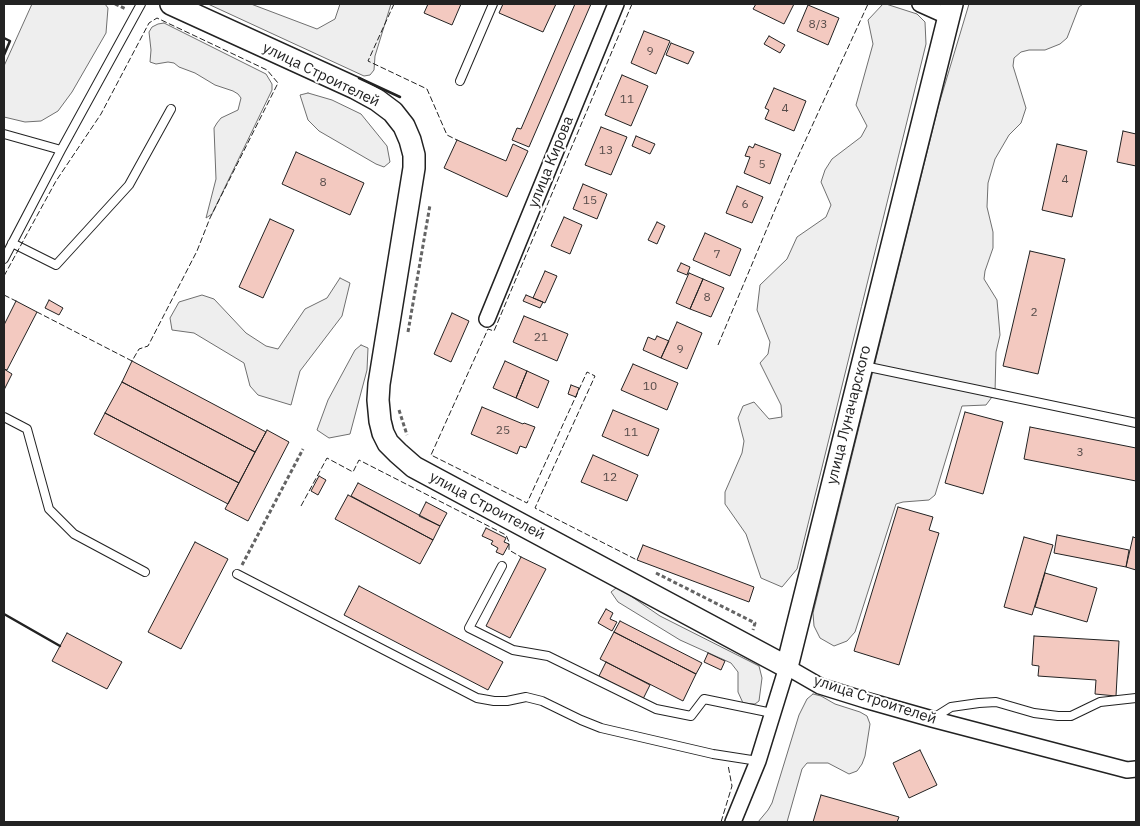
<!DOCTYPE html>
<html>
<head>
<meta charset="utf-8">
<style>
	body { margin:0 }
	#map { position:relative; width:1140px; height:826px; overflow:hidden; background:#fff; font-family:"IBM Plex Sans",sans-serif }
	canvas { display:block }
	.frame { position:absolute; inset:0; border:5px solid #222; pointer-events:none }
</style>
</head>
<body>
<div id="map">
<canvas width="1140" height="826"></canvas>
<div class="frame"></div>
</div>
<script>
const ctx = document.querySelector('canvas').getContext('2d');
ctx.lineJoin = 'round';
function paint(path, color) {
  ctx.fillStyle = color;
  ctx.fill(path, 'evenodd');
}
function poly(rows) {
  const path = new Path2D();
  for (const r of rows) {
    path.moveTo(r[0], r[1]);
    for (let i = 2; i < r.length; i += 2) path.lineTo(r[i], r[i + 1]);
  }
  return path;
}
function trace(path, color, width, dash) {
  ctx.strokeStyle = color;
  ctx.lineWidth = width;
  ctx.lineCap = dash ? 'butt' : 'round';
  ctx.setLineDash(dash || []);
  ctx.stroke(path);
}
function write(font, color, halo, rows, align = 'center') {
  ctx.font = font + ' "IBM Plex Sans",sans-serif';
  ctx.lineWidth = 4;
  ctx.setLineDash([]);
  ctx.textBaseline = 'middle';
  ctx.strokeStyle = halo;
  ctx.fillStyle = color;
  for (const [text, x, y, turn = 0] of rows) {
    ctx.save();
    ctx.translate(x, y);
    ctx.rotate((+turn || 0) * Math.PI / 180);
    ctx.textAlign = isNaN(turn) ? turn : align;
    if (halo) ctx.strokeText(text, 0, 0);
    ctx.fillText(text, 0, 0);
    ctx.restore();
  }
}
const green = poly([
	[32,4,105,4,108,8,106,33,72,92,58,111,41,121,25,122,4,117,4,66,32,4],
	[208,4,251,4,317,29,335,19,340,4,391,4,375,56,374,70,370,75,364,76,208,4],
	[883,4,886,4,917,14,925,22,926,44,797,569,782,587,761,578,746,534,725,504,725,492,742,453,744,441,738,418,743,406,754,402,769,419,782,417,781,405,760,363,768,354,770,342,757,310,760,285,787,259,797,237,826,217,831,205,821,182,825,170,832,159,861,137,867,126,856,105,873,44,868,20,883,4],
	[969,4,1083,4,1079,7,1067,38,1060,44,1045,50,1029,50,1021,52,1014,58,1013,66,1026,108,1021,123,1009,135,995,159,988,183,987,207,993,232,993,248,985,271,984,279,997,300,1000,335,996,352,995,393,986,405,962,406,935,495,929,500,903,502,896,504,855,632,847,641,834,646,820,638,814,626,813,613,939,104,969,4],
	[164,23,266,74,272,84,272,90,212,214,206,218,216,179,214,128,217,123,221,118,238,110,241,98,238,94,233,91,215,85,195,73,179,67,174,63,168,62,156,64,150,62,151,50,149,32,152,27,158,24,164,23],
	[308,93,332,100,361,114,387,146,390,162,384,167,376,164,319,131,308,120,300,95,308,93],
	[340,278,350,283,342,316,300,371,291,405,258,395,250,386,244,363,194,333,172,330,170,318,179,302,202,295,214,299,246,333,266,346,278,349,305,309,327,298,340,278],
	[361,345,368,348,367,370,350,434,329,438,317,430,328,400,355,350,361,345],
	[616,588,622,590,660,616,759,666,762,678,759,701,755,704,743,703,738,692,738,672,731,663,680,640,618,602,611,592,616,588],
	[813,694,821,696,835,704,860,712,867,716,870,724,865,756,862,764,857,771,849,774,828,763,807,763,802,769,787,822,758,822,768,810,772,803,799,715,807,699,813,694]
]);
const building = poly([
	[428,4,461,4,452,25,424,13,428,4],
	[503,4,556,4,543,32,499,13,503,4],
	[575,4,591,4,529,147,512,140,517,128,521,129,575,4],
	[756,4,794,4,784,24,753,9,756,4],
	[808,5,839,18,828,45,797,31,808,5],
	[644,31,670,41,656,74,631,63,644,31],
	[769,36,785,45,780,53,764,44,769,36],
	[671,43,694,52,688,64,666,55,671,43],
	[622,75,648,86,631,126,605,115,622,75],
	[774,88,806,101,794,131,765,119,769,110,765,108,774,88],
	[601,127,627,137,611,175,585,165,601,127],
	[1123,131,1136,134,1136,166,1117,162,1123,131],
	[636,136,655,144,650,154,632,146,636,136],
	[457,140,506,161,513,144,528,151,507,197,444,168,457,140],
	[755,144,781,154,770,184,744,173,750,157,745,156,749,146,753,148,755,144],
	[1057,144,1087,151,1072,217,1042,210,1057,144],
	[296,152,364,183,350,215,282,184,296,152],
	[583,184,607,194,597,219,573,209,583,184],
	[737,186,763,197,752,223,726,213,737,186],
	[564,217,582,225,570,254,551,246,564,217],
	[270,219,294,230,263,298,239,287,270,219],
	[657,222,665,226,657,244,648,240,657,222],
	[705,233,741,249,730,276,693,260,705,233],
	[1030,251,1065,259,1038,374,1003,366,1030,251],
	[681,263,690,267,687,275,677,271,681,263],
	[545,271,557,276,545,303,533,298,545,271],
	[689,273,703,279,690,309,676,303,689,273],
	[703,279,724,288,711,317,690,309,703,279],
	[526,295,543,302,540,308,523,301,526,295],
	[49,300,63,308,59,315,45,308,49,300],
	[16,301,37,312,7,370,4,369,4,325,16,301],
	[452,313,469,321,451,362,434,354,452,313],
	[524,316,568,334,557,361,513,342,524,316],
	[677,322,702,333,687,369,661,358,677,322],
	[657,336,669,341,661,358,643,350,648,337,655,340,657,336],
	[132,361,266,432,255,452,122,382,132,361],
	[505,361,527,371,516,398,493,388,505,361],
	[633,364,678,383,667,410,621,390,633,364],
	[4,369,12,374,4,390,4,369],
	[527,371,549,381,538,408,516,398,527,371],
	[122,382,255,452,239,483,105,413,122,382],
	[571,385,579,388,576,397,568,394,571,385],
	[482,407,523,424,524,423,535,427,526,448,520,446,517,454,471,434,482,407],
	[613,410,659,429,648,456,602,436,613,410],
	[965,412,1003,422,983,494,945,483,965,412],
	[105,413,239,483,228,504,94,434,105,413],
	[1030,427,1136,448,1136,481,1024,459,1030,427],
	[267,430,289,442,248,521,225,509,267,430],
	[593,455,638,475,627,501,581,482,593,455],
	[319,476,326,480,318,495,311,491,319,476],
	[358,483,440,526,433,540,351,496,358,483],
	[348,495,433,540,420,564,335,519,348,495],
	[426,502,447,513,440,526,419,516,426,502],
	[898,507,933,517,929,530,939,533,899,665,854,651,898,507],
	[486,528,506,538,504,542,509,544,503,555,496,552,498,548,491,544,493,541,482,536,486,528],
	[1057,535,1129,550,1126,567,1054,553,1057,535],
	[1024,537,1053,545,1032,615,1004,607,1024,537],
	[1133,537,1136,538,1136,570,1126,567,1133,537],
	[195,542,228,559,181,649,148,632,195,542],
	[643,545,754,587,749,602,637,560,643,545],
	[521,557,546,569,510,638,486,626,521,557],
	[1045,573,1097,588,1087,622,1035,607,1045,573],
	[359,586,503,662,488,690,344,615,359,586],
	[606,609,613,613,610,619,617,622,612,631,598,623,606,609],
	[620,621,702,663,696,674,614,632,620,621],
	[614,632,696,674,683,701,600,659,614,632],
	[67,633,122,662,107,689,52,661,67,633],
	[1034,636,1119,641,1116,696,1095,694,1096,680,1038,676,1039,666,1032,665,1034,636],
	[708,653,725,661,721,670,704,662,708,653],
	[606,662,650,685,643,699,599,676,606,662],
	[920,750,937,785,909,798,893,763,920,750],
	[821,795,899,817,897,822,813,822,821,795]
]);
const path = poly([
	[115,4,126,9],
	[408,332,430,205],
	[399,410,407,435],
	[242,565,303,449],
	[656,573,755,623,753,630]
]);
const lane = poly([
	[460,81,493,4],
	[4,134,61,150],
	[12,243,56,265,129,185,171,109],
	[4,259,61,150,141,4],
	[864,366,1136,423],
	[4,417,27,429,49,509,74,534,145,572],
	[502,566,469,628,513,650,548,656,656,709,691,716,704,699,772,713],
	[237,574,477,698,494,701,507,701,526,697,542,701,581,720,601,728,713,754,758,761],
	[932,719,951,707,979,703,996,702,1034,713,1058,716,1071,716,1100,702,1136,698]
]);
const street = poly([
	[920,4,949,17],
	[487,319,616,4],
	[733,822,758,761,787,667,820,686,865,700,932,719,1127,770,1136,769]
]);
const secondary = poly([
	[171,4,355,88,377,100,393,112,404,126,410,140,414,155,414,168,379,384,378,400,380,421,383,433,388,443,398,453,414,467,787,667,952,4]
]);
const fence = poly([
	[394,4,368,61,427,89,447,135,457,140],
	[632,4,494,331,488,329,431,455,527,503,587,372,595,376,535,508,637,560],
	[4,276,56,181,101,114,149,23,157,18,267,70,278,83,210,218,197,251,148,346,139,349,132,361,37,312],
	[4,295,16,301],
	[718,345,790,174,868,4,867,4],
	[301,506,327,458,353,472,359,460,506,535,509,542,509,550,521,557],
	[721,822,732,786,728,765]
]);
const wall = poly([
	[4,38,10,41,4,55],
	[359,78,400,97],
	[4,614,60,646]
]);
const numberNames = [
	["8/3",818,25],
	["9",650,52],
	["11",627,100],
	["4",785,109],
	["13",606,151],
	["5",762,165],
	["4",1065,180],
	["8",323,183],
	["15",590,201],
	["6",745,205],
	["7",717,255],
	["8",707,298],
	["2",1034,313],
	["21",541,338],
	["9",680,350],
	["10",650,387],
	["25",503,431],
	["11",631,433],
	["3",1080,453],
	["12",610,478]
];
const streetNames = [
	["улица Строителей",321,75,26],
	["улица Кирова",551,162,-68],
	["улица Луначарского",849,415,-76],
	["улица Строителей",487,506,28],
	["улица Строителей",875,700,18]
];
paint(green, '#eee');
trace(green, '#6f6f6f', 1);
paint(building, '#f3c9c0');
trace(building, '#222', 1);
trace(lane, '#222', 10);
trace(street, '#222', 18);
trace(secondary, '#222', 24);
trace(path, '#646464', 3, [4, 2.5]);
trace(lane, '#fff', 8);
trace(street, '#fff', 15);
trace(secondary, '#fff', 21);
trace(fence, '#222', 1, [6, 2.5]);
trace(wall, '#222', 2.5);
write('12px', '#564c4a', null, numberNames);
write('15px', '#222', '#fff', streetNames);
</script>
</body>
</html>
